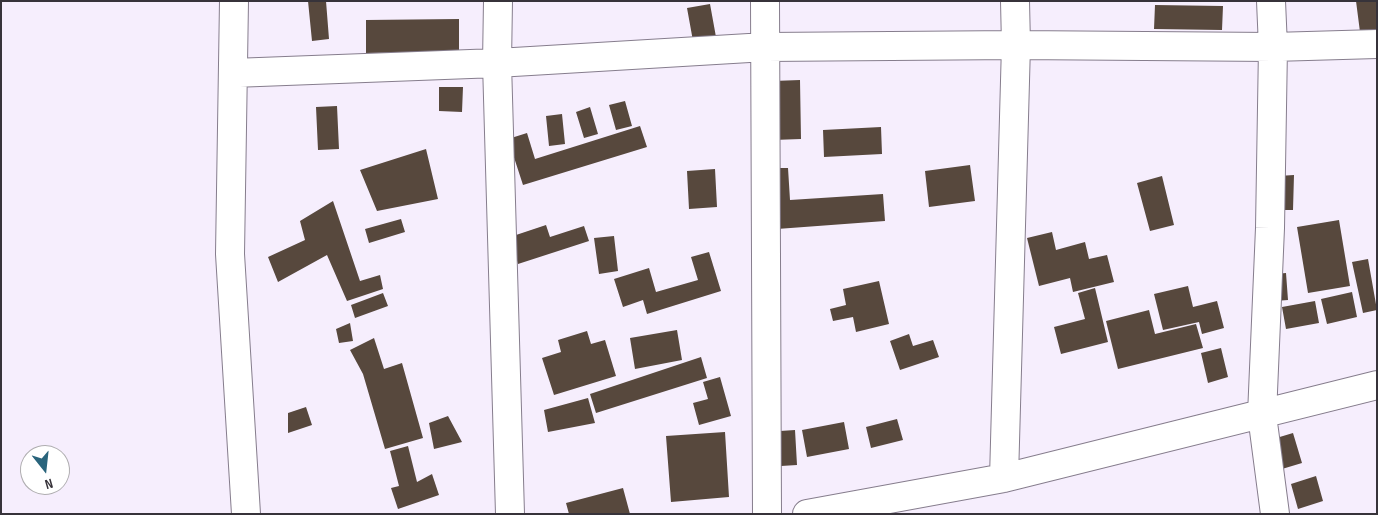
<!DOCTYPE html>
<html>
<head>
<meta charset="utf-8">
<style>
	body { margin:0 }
	#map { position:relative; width:1378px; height:515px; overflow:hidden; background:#f6eefd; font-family:"Sofia Sans Condensed",sans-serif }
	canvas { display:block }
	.frame { position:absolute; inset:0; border:2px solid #37333a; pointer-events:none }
	.north { position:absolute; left:20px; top:445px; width:50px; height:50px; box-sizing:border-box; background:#fff; border:1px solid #afadb0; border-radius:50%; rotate:164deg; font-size:14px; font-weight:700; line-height:20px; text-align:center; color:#37333a }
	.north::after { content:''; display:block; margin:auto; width:18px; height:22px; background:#29647c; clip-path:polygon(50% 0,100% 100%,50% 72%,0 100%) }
</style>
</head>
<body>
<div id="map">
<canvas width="1378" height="515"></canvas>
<div class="frame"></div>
<div class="north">N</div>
</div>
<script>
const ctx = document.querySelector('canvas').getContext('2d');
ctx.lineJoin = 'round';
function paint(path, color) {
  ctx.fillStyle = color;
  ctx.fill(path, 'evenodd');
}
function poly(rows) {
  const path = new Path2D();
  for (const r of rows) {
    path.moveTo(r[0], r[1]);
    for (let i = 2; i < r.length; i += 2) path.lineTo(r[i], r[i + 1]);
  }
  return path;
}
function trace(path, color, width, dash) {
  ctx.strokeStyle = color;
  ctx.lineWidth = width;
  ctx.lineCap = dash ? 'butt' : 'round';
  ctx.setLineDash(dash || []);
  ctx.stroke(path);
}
const building = poly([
	[308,1,326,1,329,39,312,41],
	[1356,1,1377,1,1377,30,1360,32],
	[710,4,716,37,693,41,687,8],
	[1155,5,1223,6,1222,30,1154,29],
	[459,19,459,52,366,53,366,20],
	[800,80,801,139,773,140,773,81],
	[439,87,463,87,462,112,439,111],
	[625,101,632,126,616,130,609,105],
	[337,106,339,149,318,150,316,107],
	[590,107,598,134,584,138,576,112],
	[562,114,565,144,549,146,546,116],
	[640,126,647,147,523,185,508,139,527,133,535,159],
	[881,127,882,154,824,157,823,130],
	[426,149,438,199,377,211,360,170],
	[970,165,975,201,929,207,925,171],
	[773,168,788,168,790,200,883,194,885,221,777,229],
	[715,169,717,207,689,209,687,171],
	[1294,175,1293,210,1278,210,1278,176],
	[1162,176,1174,225,1150,231,1137,183],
	[333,201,360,281,380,275,383,289,347,301,327,255,278,282,268,257,305,240,300,221],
	[401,219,405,232,369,243,365,229],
	[1339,220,1350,286,1308,293,1297,227],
	[546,225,550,237,584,226,589,241,518,264,510,237],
	[1052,232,1056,250,1085,242,1089,259,1107,255,1114,282,1073,292,1070,278,1039,286,1027,238],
	[614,236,618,271,599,274,594,238],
	[709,252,721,291,647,314,643,300,623,307,614,279,649,268,656,292,698,280,691,257],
	[1368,259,1377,310,1363,313,1352,262],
	[1286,273,1288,300,1275,301,1274,274],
	[879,281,889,324,856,332,853,317,833,321,830,309,846,305,843,289],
	[1188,286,1193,307,1217,301,1224,328,1202,334,1199,322,1163,330,1154,294],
	[1095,288,1108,342,1061,354,1054,327,1085,319,1078,293],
	[1352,292,1357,317,1327,324,1321,299],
	[383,293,388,306,355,318,351,305],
	[1315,301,1319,323,1286,329,1282,307],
	[1149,310,1155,334,1196,324,1203,348,1118,369,1106,321],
	[350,323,353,341,339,343,336,329],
	[677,330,682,360,635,369,630,338],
	[587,331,591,344,605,340,616,376,554,395,542,358,561,352,558,340],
	[909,334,913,346,933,340,939,357,900,370,890,341],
	[374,338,384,369,402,363,423,438,385,449,363,374,350,350],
	[1221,348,1228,377,1208,383,1201,353],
	[701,357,707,378,596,413,590,394],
	[720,377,731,416,699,425,693,403,708,399,703,382],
	[588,398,595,423,548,432,544,410],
	[306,407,312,425,288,433,288,413],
	[448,416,462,442,434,449,429,423],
	[897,419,903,440,871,448,866,427],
	[844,422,849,449,807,457,802,430],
	[795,430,797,465,781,466,780,431],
	[725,432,729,497,671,502,666,436],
	[1293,433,1302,463,1282,469,1273,439],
	[408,446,417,482,432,474,439,495,398,509,391,488,399,486,390,451],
	[1316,476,1323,501,1298,509,1291,484],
	[623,488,630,514,569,514,566,503]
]);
const street = poly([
	[234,1,230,254,246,514],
	[498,1,497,63,510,514],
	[765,1,767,514],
	[1271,1,1273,47,1270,228,1262,415,1275,514],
	[233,73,497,63,766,47,1016,45,1273,47,1377,44],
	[1004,478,1016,45,1015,1],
	[807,514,1004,478,1377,385]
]);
paint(building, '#57483d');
trace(street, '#867d8d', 30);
trace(street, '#fff', 28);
</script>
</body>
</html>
